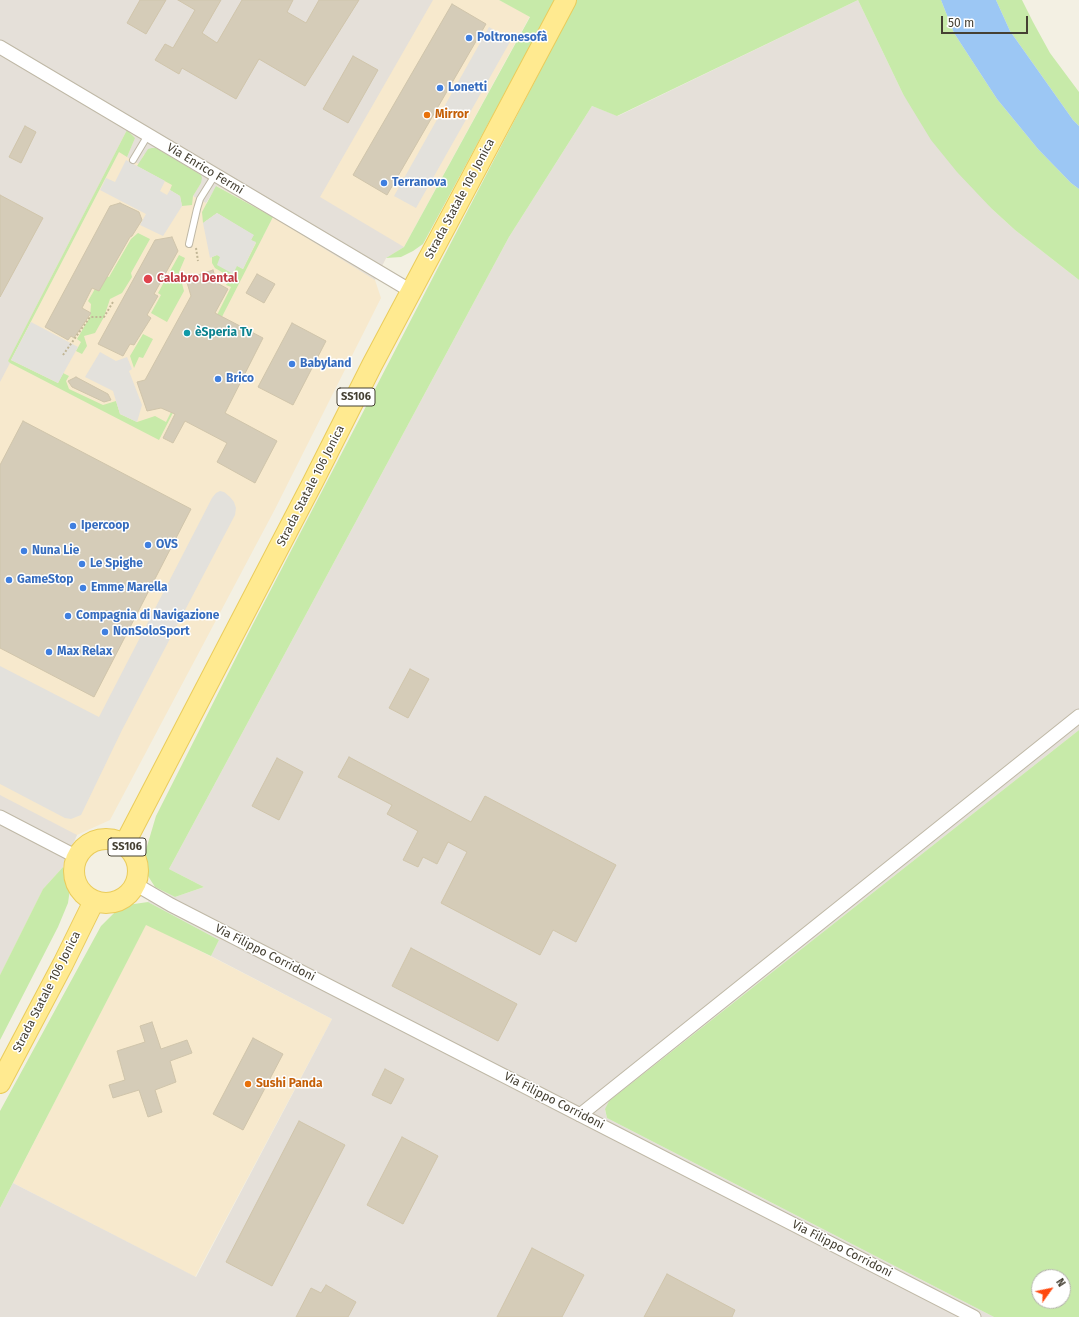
<!DOCTYPE html>
<html>
<head>
<meta charset="utf-8">
<style>
	body { margin:0 }
	#map { position:relative; width:1079px; height:1317px; overflow:hidden; background:#f3f0e3; font-family:"Fira Sans",sans-serif }
	canvas { display:block }
	.north { position:absolute; left:1031px; top:1269px; width:40px; height:40px; box-sizing:border-box; background:#fff; border:1px solid #b5b3ad; border-radius:50%; rotate:57deg; font-size:11px; font-weight:700; line-height:16px; text-align:center; color:#454033 }
	.north::after { content:''; display:block; margin:auto; width:14px; height:18px; background:#ff490e; clip-path:polygon(50% 0,100% 100%,50% 72%,0 100%) }
	.scale { position:absolute; left:941px; top:16px; width:87px; height:18px; box-sizing:border-box; border:2px solid #454033; border-top:0; padding-left:5px; font-size:12px; line-height:14px; white-space:nowrap; color:#454033; -webkit-text-stroke:3px #fff; paint-order:stroke }
</style>
</head>
<body>
<div id="map">
<canvas width="1079" height="1317"></canvas>
<div class="north">N</div>
<div class="scale">50 m</div>
</div>
<script>
const ctx = document.querySelector('canvas').getContext('2d');
ctx.lineJoin = 'round';
function paint(path, color) {
  ctx.fillStyle = color;
  ctx.fill(path, 'evenodd');
}
function poly(rows) {
  const path = new Path2D();
  for (const r of rows) {
    if (r.length === 3) {
      path.moveTo(r[0] + r[2], r[1]);
      path.arc(r[0], r[1], r[2], 0, 2 * Math.PI);
      continue;
    }
    path.moveTo(r[0], r[1]);
    for (let i = 2; i < r.length; i += 2) path.lineTo(r[i], r[i + 1]);
  }
  return path;
}
function trace(path, color, width, dash) {
  ctx.strokeStyle = color;
  ctx.lineWidth = width;
  ctx.lineCap = dash ? 'butt' : 'round';
  ctx.setLineDash(dash || []);
  ctx.stroke(path);
}
function write(font, color, halo, rows, align = 'center') {
  ctx.font = font + ' "Fira Sans",sans-serif';
  ctx.lineWidth = 3;
  ctx.setLineDash([]);
  ctx.textBaseline = 'middle';
  ctx.strokeStyle = halo;
  ctx.fillStyle = color;
  for (const [text, x, y, turn = 0] of rows) {
    ctx.save();
    ctx.translate(x, y);
    ctx.rotate((+turn || 0) * Math.PI / 180);
    ctx.textAlign = isNaN(turn) ? turn : align;
    if (halo) ctx.strokeText(text, 0, 0);
    ctx.fillText(text, 0, 0);
    ctx.restore();
  }
}
const commercial = poly([
	[0,0,499,0,530,16,404,247,386,258,375,280,381,298,274,511,110,820,77,835,63,867,43,889,0,975],
	[216,186,273,217,263,236,206,203],
	[146,924,218,960,332,1019,195,1277,13,1183]
]);
const industrial = poly([
	[0,0,433,0,320,197,404,247,386,258,375,280,273,217,217,186,206,203,193,196,201,183,144,154,139,164,127,157,135,138,127,130,8,361,10,363,0,382],
	[858,0,903,94,992,209,1015,230,1079,280,1079,730,609,1101,605,1110,607,1118,994,1317,0,1317,0,1208,13,1183,196,1277,332,1019,211,956,219,940,148,902,155,887,175,897,204,887,169,869,509,237,592,106,618,116],
	[0,795,77,835,63,867,43,889,0,975]
]);
const green = poly([
	[499,0,555,0,423,244,413,251,401,257,386,258,404,247,530,17],
	[577,0,858,0,617,116,592,106,509,237,169,869,204,887,175,897,155,887,148,876,144,866,145,853,156,816,253,624],
	[858,0,941,0,954,33,997,99,1038,149,1071,183,1079,189,1079,280,1015,230,992,209,957,172,931,140,903,94],
	[996,0,1022,0,1033,22,1050,53,1079,92,1079,126,1073,120,1010,31],
	[127,130,135,138,127,157,119,152,11,360,58,383,63,373,69,376,66,381,69,389,103,405,116,401,120,414,137,422,155,416,166,422,192,370,190,369,231,287,226,285,230,277,215,268,212,263,212,257,217,255,243,269,256,243,251,240,253,235,217,213,203,223,202,212,216,186,273,217,159,440,10,363,8,361],
	[152,148,156,148,201,175,202,178,201,183,193,196,192,205,182,206,180,196,170,190,172,185,137,166,148,149],
	[138,233,150,239,131,273,132,277,122,293,110,299,104,317,95,333,84,336,87,346,82,354,76,351,81,342,77,339,90,317,91,304,88,301,103,275,109,277,131,239],
	[179,255,185,258,179,272,184,291,167,322,151,313,161,295,158,293],
	[143,334,153,339,143,358,139,357,134,368,130,356],
	[1079,730,1079,1317,994,1317,607,1118,605,1109,609,1101],
	[1039,1277,1063,1277,1063,1301,1039,1301],
	[63,867,68,879,70,889,68,903,58,927,0,1040,0,975,43,889],
	[148,902,219,940,211,956,146,925,0,1208,0,1111,101,926,115,912,127,905]
]);
const parking = poly([
	[489,27,511,40,416,208,394,196],
	[126,160,165,181,160,191,167,195,170,190,180,196,182,206,163,236,140,225,146,214,100,190,106,178,115,182],
	[217,213,254,235,251,240,256,242,243,269,237,266,233,274,217,265,220,257,217,255,210,258,203,223],
	[31,322,78,347,58,383,11,360],
	[100,352,116,361,127,357,132,369,129,371,142,405,137,422,120,414,113,391,85,377],
	[220,491,224,492,230,497,234,502,236,508,235,515,122,730,81,815,71,819,65,818,0,784,0,666,99,717,212,498,216,493]
]);
const water = poly([
	[941,0,996,0,1010,31,1073,120,1079,126,1079,189,1071,183,1038,149,997,99,954,33]
]);
const building = poly([
	[140,0,166,0,146,34,127,23,140,0],
	[178,0,221,0,202,33,217,43,242,0,293,0,287,12,306,23,319,0,359,0,305,86,259,59,236,99,182,68,179,74,155,60,165,44,173,48,195,10,178,0],
	[452,4,486,24,387,195,353,175,452,4],
	[353,56,378,70,348,123,323,109,353,56],
	[25,126,36,132,21,163,9,157,25,126],
	[0,195,43,218,0,297,0,195],
	[120,203,139,212,142,220,132,236,130,237,99,291,92,288,82,308,91,313,74,338,71,336,68,340,45,327,110,206,120,203],
	[172,237,178,251,154,294,158,296,147,315,151,318,134,345,130,344,123,356,98,344,155,240,172,237],
	[213,270,217,283,228,289,215,313,263,338,225,413,277,441,255,483,217,462,227,443,185,421,173,443,163,438,175,414,161,408,147,411,137,382,145,380,191,296,186,279,213,270],
	[257,274,275,284,264,303,246,293,257,274],
	[292,323,326,341,293,405,258,387,292,323],
	[76,377,108,394,111,400,104,402,72,387,68,381,76,377],
	[23,421,191,509,94,697,0,648,0,465,23,421],
	[410,669,429,679,408,718,389,708,410,669],
	[349,757,471,822,485,796,616,865,576,942,553,930,540,955,441,903,467,852,448,842,437,864,423,857,418,867,403,860,418,831,387,814,392,805,338,777,349,757],
	[277,758,303,772,279,820,252,806,277,758],
	[411,948,517,1004,498,1041,392,986,411,948],
	[152,1022,161,1049,187,1040,192,1053,170,1061,176,1082,155,1090,162,1112,148,1117,139,1090,113,1098,109,1085,125,1080,117,1051,145,1042,140,1026,152,1022],
	[253,1038,283,1054,243,1130,213,1114,253,1038],
	[385,1069,404,1079,391,1104,372,1095,385,1069],
	[299,1121,345,1145,272,1286,226,1262,299,1121],
	[402,1137,438,1156,403,1224,367,1205,402,1137],
	[532,1248,584,1275,562,1317,497,1317,532,1248],
	[667,1274,735,1310,732,1317,644,1317,667,1274],
	[326,1285,356,1302,348,1317,296,1317,311,1288,321,1293,326,1285]
]);
const path = poly([
	[196,248,198,261],
	[63,355,90,317,104,317,113,302]
]);
const lane = poly([
	[133,160,148,135],
	[189,244,197,209,200,199,215,175]
]);
const street = poly([
	[0,47,411,291],
	[0,817,77,857],
	[135,884,171,905,974,1317],
	[580,1115,1079,716]
]);
const primary = poly([
	[106,871,32],
	[124,845,313,482,372,365,566,0],
	[0,1083,63,964,94,901]
]);
const markers = [
	[469,38,4,"#3f7fe0"],
	[440,88,4,"#3f7fe0"],
	[427,115,4,"#e8710a"],
	[384,183,4,"#3f7fe0"],
	[148,279,5,"#e0444e"],
	[187,333,4,"#0f9aa8"],
	[292,364,4,"#3f7fe0"],
	[218,379,4,"#3f7fe0"],
	[73,526,4,"#3f7fe0"],
	[148,545,4,"#3f7fe0"],
	[24,551,4,"#3f7fe0"],
	[82,564,4,"#3f7fe0"],
	[9,580,4,"#3f7fe0"],
	[83,588,4,"#3f7fe0"],
	[68,616,4,"#3f7fe0"],
	[105,632,4,"#3f7fe0"],
	[49,652,4,"#3f7fe0"],
	[248,1084,4,"#e8710a"]
];
const shields = [
	[356,397,38],
	[127,847,38]
];
const shieldNames = [
	["SS106",356,397],
	["SS106",127,847]
];
const shopNames = [
	["Poltronesofà",477,38],
	["Lonetti",448,88],
	["Terranova",392,183],
	["Babyland",300,364],
	["Brico",226,379],
	["Ipercoop",81,526],
	["OVS",156,545],
	["Nuna Lie",32,551],
	["Le Spighe",90,564],
	["GameStop",17,580],
	["Emme Marella",91,588],
	["Compagnia di Navigazione",76,616],
	["NonSoloSport",113,632],
	["Max Relax",57,652]
];
const foodNames = [
	["Mirror",435,115],
	["Sushi Panda",256,1084]
];
const streetNames = [
	["Via Enrico Fermi",205,169,31],
	["Strada Statale 106 Jonica",460,199,-62],
	["Strada Statale 106 Jonica",311,486,-63],
	["Via Filippo Corridoni",265,953,27],
	["Strada Statale 106 Jonica",47,992,-63],
	["Via Filippo Corridoni",554,1101,27],
	["Via Filippo Corridoni",842,1249,27]
];
const healthNames = [
	["Calabro Dental",157,279]
];
const cultureNames = [
	["èSperia Tv",195,333]
];
paint(commercial, '#f7e9cd');
paint(industrial, '#e5e0d9');
paint(green, '#c7eaa9');
paint(parking, '#e3e1dc');
paint(water, '#9cc7f4');
paint(building, '#d5ccb8');
trace(building, '#d0c5ab', 1);
trace(lane, '#bfb8a6', 8);
trace(street, '#bfb8a6', 15);
trace(primary, '#eacc5b', 22);
trace(path, '#c1b696', 2, [2, 2]);
trace(lane, '#fff', 6);
trace(street, '#fff', 13);
trace(primary, '#ffea90', 20);
for (const [x, y, r, color] of markers) {
  const dot = new Path2D();
  dot.arc(x, y, r, 0, 2 * Math.PI);
  ctx.fillStyle = color;
  ctx.fill(dot);
  trace(dot, '#fff', 1.5);
}
for (const [x, y, w] of shields) {
  const box = new Path2D();
  box.roundRect(x - w / 2, y - 9, w, 18, 3);
  ctx.fillStyle = '#fff';
  ctx.fill(box);
  trace(box, '#454033', 1);
}
write('bold 11px', '#454033', null, shieldNames);
write('bold 12px', '#366cbe', '#fff', shopNames, 'left');
write('bold 12px', '#c56008', '#fff', foodNames, 'left');
write('12px', '#454033', '#fff', streetNames);
write('bold 12px', '#be3a42', '#fff', healthNames, 'left');
write('bold 12px', '#0d838f', '#fff', cultureNames, 'left');
</script>
</body>
</html>
